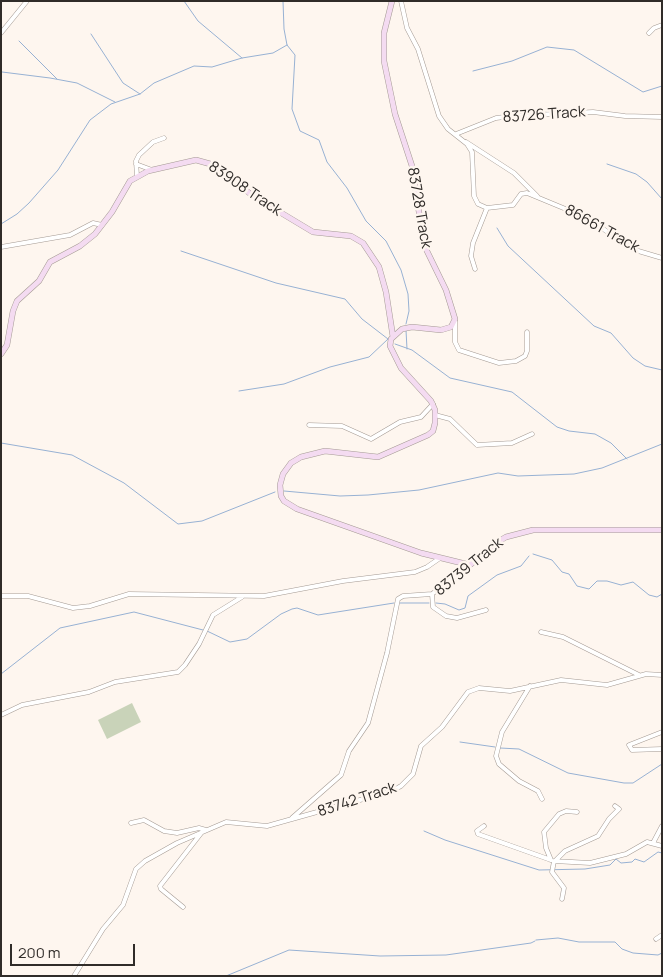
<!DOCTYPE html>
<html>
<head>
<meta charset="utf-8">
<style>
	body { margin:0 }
	#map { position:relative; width:663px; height:977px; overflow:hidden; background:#fef6ef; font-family:Manrope,sans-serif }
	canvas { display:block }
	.frame { position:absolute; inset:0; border:2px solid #302c29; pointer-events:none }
	.scale { position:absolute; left:10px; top:944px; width:125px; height:22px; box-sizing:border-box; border:2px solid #302c29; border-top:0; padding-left:6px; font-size:15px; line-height:18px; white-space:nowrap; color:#302c29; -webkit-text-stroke:4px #fef6ef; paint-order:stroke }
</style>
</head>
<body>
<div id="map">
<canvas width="663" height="977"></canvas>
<div class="frame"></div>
<div class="scale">200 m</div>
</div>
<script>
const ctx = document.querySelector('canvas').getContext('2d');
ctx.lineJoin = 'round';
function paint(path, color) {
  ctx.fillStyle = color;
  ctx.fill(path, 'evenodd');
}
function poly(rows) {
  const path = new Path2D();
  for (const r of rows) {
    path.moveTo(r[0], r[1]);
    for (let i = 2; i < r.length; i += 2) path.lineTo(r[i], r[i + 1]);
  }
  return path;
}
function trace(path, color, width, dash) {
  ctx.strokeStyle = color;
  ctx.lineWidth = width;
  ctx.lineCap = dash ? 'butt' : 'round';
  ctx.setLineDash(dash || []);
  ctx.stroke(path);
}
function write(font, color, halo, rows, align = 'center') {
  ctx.font = font + ' Manrope,sans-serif';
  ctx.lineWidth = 5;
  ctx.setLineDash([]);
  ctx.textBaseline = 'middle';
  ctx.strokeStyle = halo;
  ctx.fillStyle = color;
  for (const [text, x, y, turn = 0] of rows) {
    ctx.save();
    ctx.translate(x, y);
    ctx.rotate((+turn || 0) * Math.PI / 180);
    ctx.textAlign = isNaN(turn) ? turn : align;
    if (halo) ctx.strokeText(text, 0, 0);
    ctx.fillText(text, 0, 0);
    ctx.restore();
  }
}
const green = poly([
	[132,703,141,722,107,739,98,720]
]);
const stream = poly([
	[184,1,198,21,242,58],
	[283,1,284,29,287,45,295,55,292,109,300,131,319,140,327,162,347,188,366,221,386,241,401,270,408,294,409,311,406,324],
	[91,34,123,83,140,94],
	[19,41,57,79],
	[473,71,512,61,547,47,574,50,643,92,662,86],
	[2,72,50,78,77,83,115,102],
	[607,164,636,174,647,182,662,199],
	[1,224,17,214,29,203,58,170,90,120,111,104,140,94,154,83,194,66,212,67,242,58,273,53,287,45],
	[497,228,508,246,594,326,611,333,633,358,645,366,662,370],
	[181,251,276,283,345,299,362,319,388,339,369,357,330,367,284,384,239,391],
	[406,330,407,349],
	[395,344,412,350,450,378,512,392,557,427,569,431,595,434,611,443,627,459],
	[1,443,72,455,124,483,178,524,202,521,275,492],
	[284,491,340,496,368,495,419,490,498,473,518,476,574,474,602,468,662,444],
	[533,554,552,560,562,572,569,574,577,586,589,589,597,581,607,581,621,585,633,582,649,595,657,597,662,594],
	[400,603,429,603],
	[436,603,445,604,459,610,465,608,468,596,497,575,521,566,529,556],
	[207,631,230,642,247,639,281,614,292,609,297,608,318,615,394,603],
	[1,674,60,628,134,612,203,630],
	[460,742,495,747],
	[500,748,519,749,568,773,624,783,633,783,662,764],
	[424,831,445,840,539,870,585,869,610,865,616,859,621,863,632,862,635,859,644,862,658,852,662,853],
	[536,940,558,938,579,942,615,942,622,949,633,953,658,955,662,953],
	[226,976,289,950,380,956,446,955,531,943,535,941]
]);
const street = poly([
	[401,1,407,28,418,49,439,116,448,129,467,144,472,152,474,196,478,204,487,208,513,205,521,194,527,193,585,217,635,250,662,258],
	[1,33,27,1],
	[649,33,654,28,662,25],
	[456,134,496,118,513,116,593,112,625,116,662,117],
	[466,142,514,173,537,196],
	[136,164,152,170],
	[137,176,136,161,139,155,153,142,164,138],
	[1,247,70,235,93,223,102,225],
	[475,269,471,256,473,243,487,208],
	[455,321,455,342,459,350,499,363,516,361,525,356,527,351,527,332],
	[435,415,450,419,477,445,512,443,532,434],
	[309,425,342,426,371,439,400,422,421,417,433,404],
	[432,594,433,607,446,616,457,618,486,610],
	[432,594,470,565],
	[1,596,28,596,73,608,90,606,129,594,264,596,343,581,415,572,427,567,440,558],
	[541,632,563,637,639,675],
	[530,686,502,732,496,756,499,764,519,781,538,791,542,799],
	[1,715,22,705,89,692,115,682,178,672,185,665,199,644,213,615,242,597],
	[662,732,629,745,632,750,662,749],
	[292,818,341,775,349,751,368,723,387,653,398,599,403,596,432,594],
	[131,823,144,820,164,831,177,833,199,828,206,830],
	[484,826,477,831,478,834,551,860],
	[653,843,662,826],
	[551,860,546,848,544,832,559,814,566,811,577,812],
	[556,860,565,851,598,836,609,819,619,809,615,806],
	[562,899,564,888,552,872,554,861,590,863,626,854,647,842,662,846],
	[183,907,161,889,160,886,202,832],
	[656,939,662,935],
	[74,976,103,929,123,905,136,869,145,861,177,843,226,822,267,826,392,791,401,786,413,774,421,746,442,727,468,692,479,688,510,691,561,680,607,685,646,674,662,675]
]);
const secondary = poly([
	[392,1,384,33,384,61,395,114,412,166,424,245,446,290,455,319,451,327,441,330,412,327,402,329,391,339,390,346,401,368,431,401,435,410,435,423,433,431,428,435,378,457,325,451,301,457,291,463,283,474,280,485,281,496,284,501,297,509,421,553,470,565,496,543,506,537,533,530,662,530],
	[1,354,7,345,13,311,17,301,39,281,50,262,80,246,95,234,112,212,130,181,148,171,196,160,214,165,253,196,313,232,351,236,363,243,379,267,386,292,393,337]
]);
const streetNames = [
	["83726 Track",544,115,-4],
	["83908 Track",245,189,34],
	["83728 Track",419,208,80],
	["86661 Track",602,229,29],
	["83739 Track",469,567,-39],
	["83742 Track",357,800,-18]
];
paint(green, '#c9d3b9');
trace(stream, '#97b1d3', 1);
trace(street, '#a49a93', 5);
trace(secondary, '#a49a93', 6);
trace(street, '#fff', 4);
trace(secondary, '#f4dbf1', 5);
write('15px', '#302c29', '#fef6ef', streetNames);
</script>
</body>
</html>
